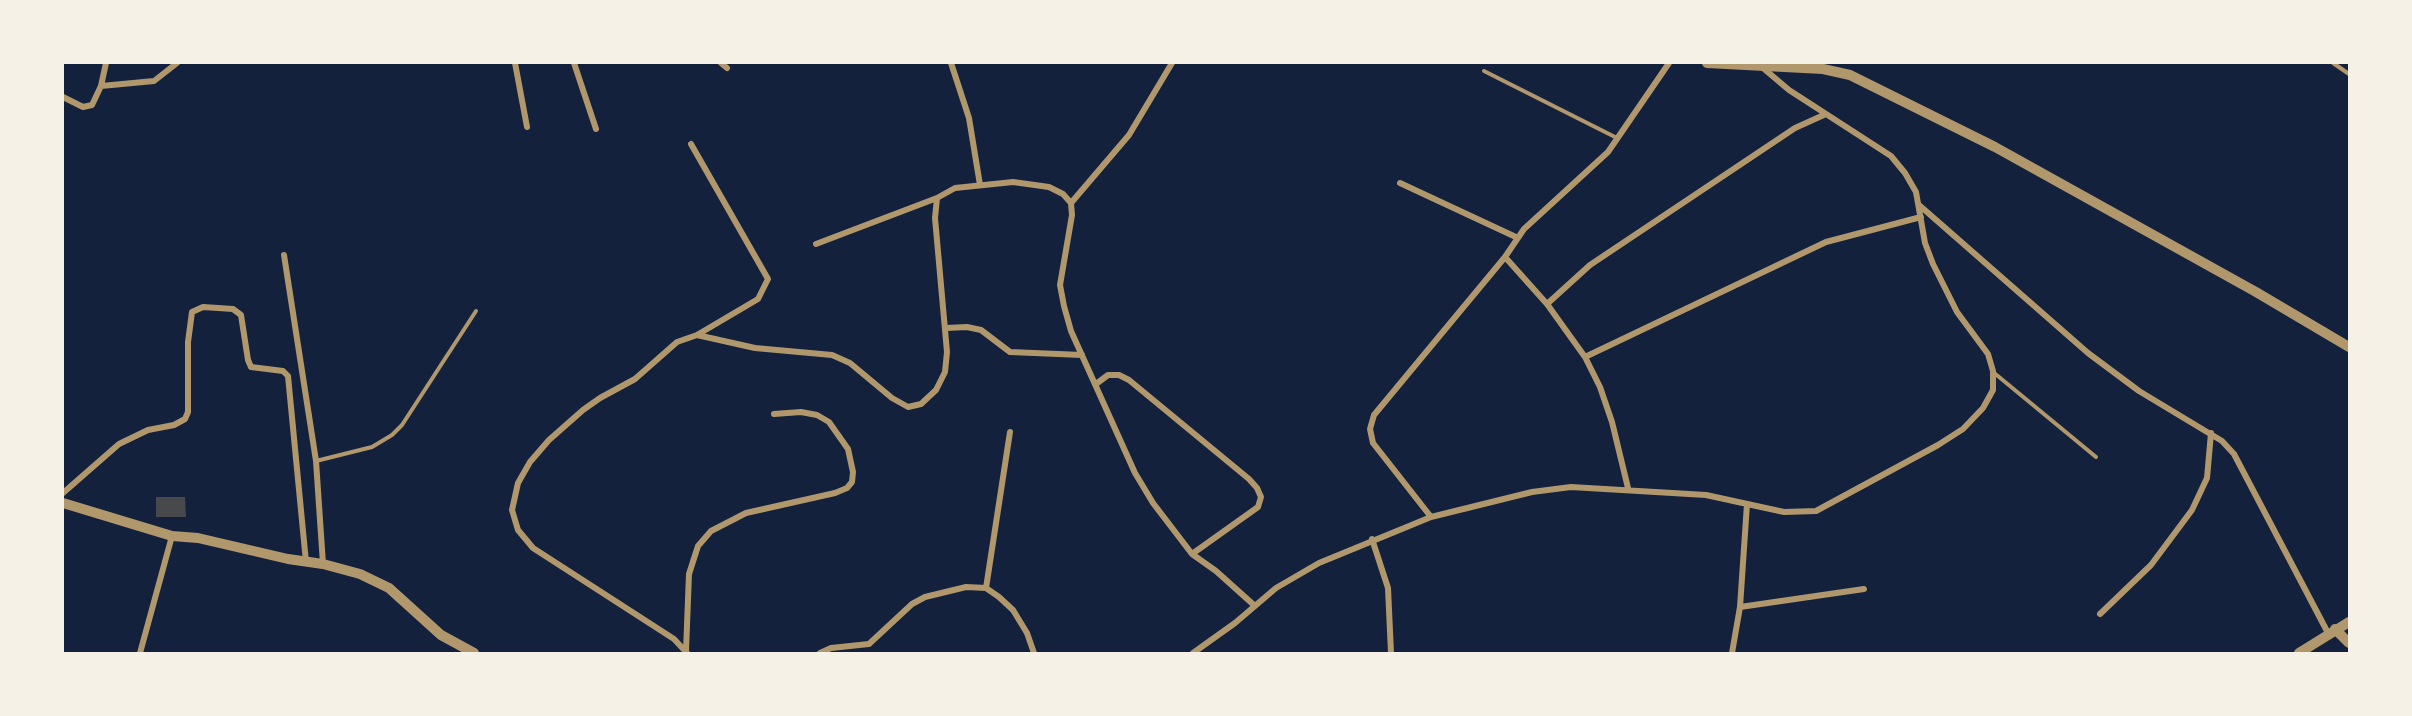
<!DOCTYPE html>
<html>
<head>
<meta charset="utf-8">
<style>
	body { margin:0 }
	#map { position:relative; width:2412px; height:716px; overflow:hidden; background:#14213d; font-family:Jost,sans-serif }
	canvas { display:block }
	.frame { position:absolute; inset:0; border:64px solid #f6f1e7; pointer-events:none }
</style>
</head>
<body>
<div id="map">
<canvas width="2412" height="716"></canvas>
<div class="frame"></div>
</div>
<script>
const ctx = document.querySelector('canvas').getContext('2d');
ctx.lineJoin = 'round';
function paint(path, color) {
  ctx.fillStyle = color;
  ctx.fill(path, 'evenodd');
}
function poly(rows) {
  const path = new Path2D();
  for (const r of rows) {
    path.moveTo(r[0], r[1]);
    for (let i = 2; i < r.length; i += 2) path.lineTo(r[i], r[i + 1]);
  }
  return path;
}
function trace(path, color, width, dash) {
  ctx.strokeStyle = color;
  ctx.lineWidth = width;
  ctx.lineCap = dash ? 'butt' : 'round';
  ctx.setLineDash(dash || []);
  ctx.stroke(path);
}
const building = poly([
	[156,497,185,497,186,517,156,517]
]);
const service = poly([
	[2333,63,2349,74],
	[1484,71,1617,138],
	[1993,372,2096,457],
	[316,461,372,447,392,435,402,425,476,311]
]);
const minor = poly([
	[515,63,527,127],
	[574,63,596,129],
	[721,63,727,68],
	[951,63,969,118,980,185],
	[101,86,154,81,177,63],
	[63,97,83,107,92,105,101,86,106,63],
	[691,144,768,279,758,299,697,335],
	[1400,183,1518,238],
	[1071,203,1129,135,1172,63],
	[1919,205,2088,353,2139,391,2222,441,2234,454,2328,633],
	[816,244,937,198],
	[284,255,316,461,323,564],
	[1505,257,1547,304,1585,357,1600,387,1612,422,1628,488],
	[1547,304,1590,265,1795,128,1826,114],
	[946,328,967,327,981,330,1010,352,1082,355],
	[1585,357,1826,242,1921,217],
	[1096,384,1108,375,1119,375,1129,380,1249,479,1257,488,1261,497,1258,507,1192,554],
	[63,493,119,444,148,430,174,425,185,419,188,412,188,342,192,312,203,307,233,309,241,315,248,360,251,367,283,371,288,376,306,562],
	[1431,517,1373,443,1370,429,1374,415,1505,257,1524,229,1608,152,1669,63],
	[1372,539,1388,588,1391,653],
	[986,588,1010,432],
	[1740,607,1864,589],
	[2100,614,2151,565,2192,510,2207,478,2211,433],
	[686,651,689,574,698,546,711,531,746,513,835,493,847,488,852,482,853,472,848,449,829,422,817,415,801,412,774,414],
	[140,653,172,536],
	[687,653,674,639,533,548,518,530,512,510,518,483,530,462,549,440,583,410,600,398,635,379,677,342,697,335,755,348,832,355,850,363,892,398,908,407,921,404,936,390,945,372,947,352,935,218,937,198,955,188,1013,182,1049,187,1063,194,1071,203,1072,215,1060,285,1064,306,1071,331,1135,473,1153,503,1192,554,1216,571,1255,606],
	[820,653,831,648,869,644,912,604,925,597,966,587,986,588,999,597,1013,610,1027,633,1034,653],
	[1193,653,1235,623,1276,588,1319,563,1431,517,1532,492,1571,487,1706,495,1784,512,1816,511,1938,445,1963,429,1983,408,1993,390,1993,371,1988,354,1957,312,1933,264,1925,243,1916,192,1905,173,1891,156,1789,90,1763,68],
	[1732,653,1740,607,1747,504]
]);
const tertiary = poly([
	[1707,63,1823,69,1850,75,1995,147,2256,292,2349,347],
	[63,503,172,536,198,538,288,559,323,564,360,574,389,588,441,635,474,653],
	[2335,629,2349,643],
	[2299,653,2349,622]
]);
paint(building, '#48494c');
trace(service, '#b1986c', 4);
trace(minor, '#b1986c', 6);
trace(tertiary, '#b1986c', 10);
</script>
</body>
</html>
